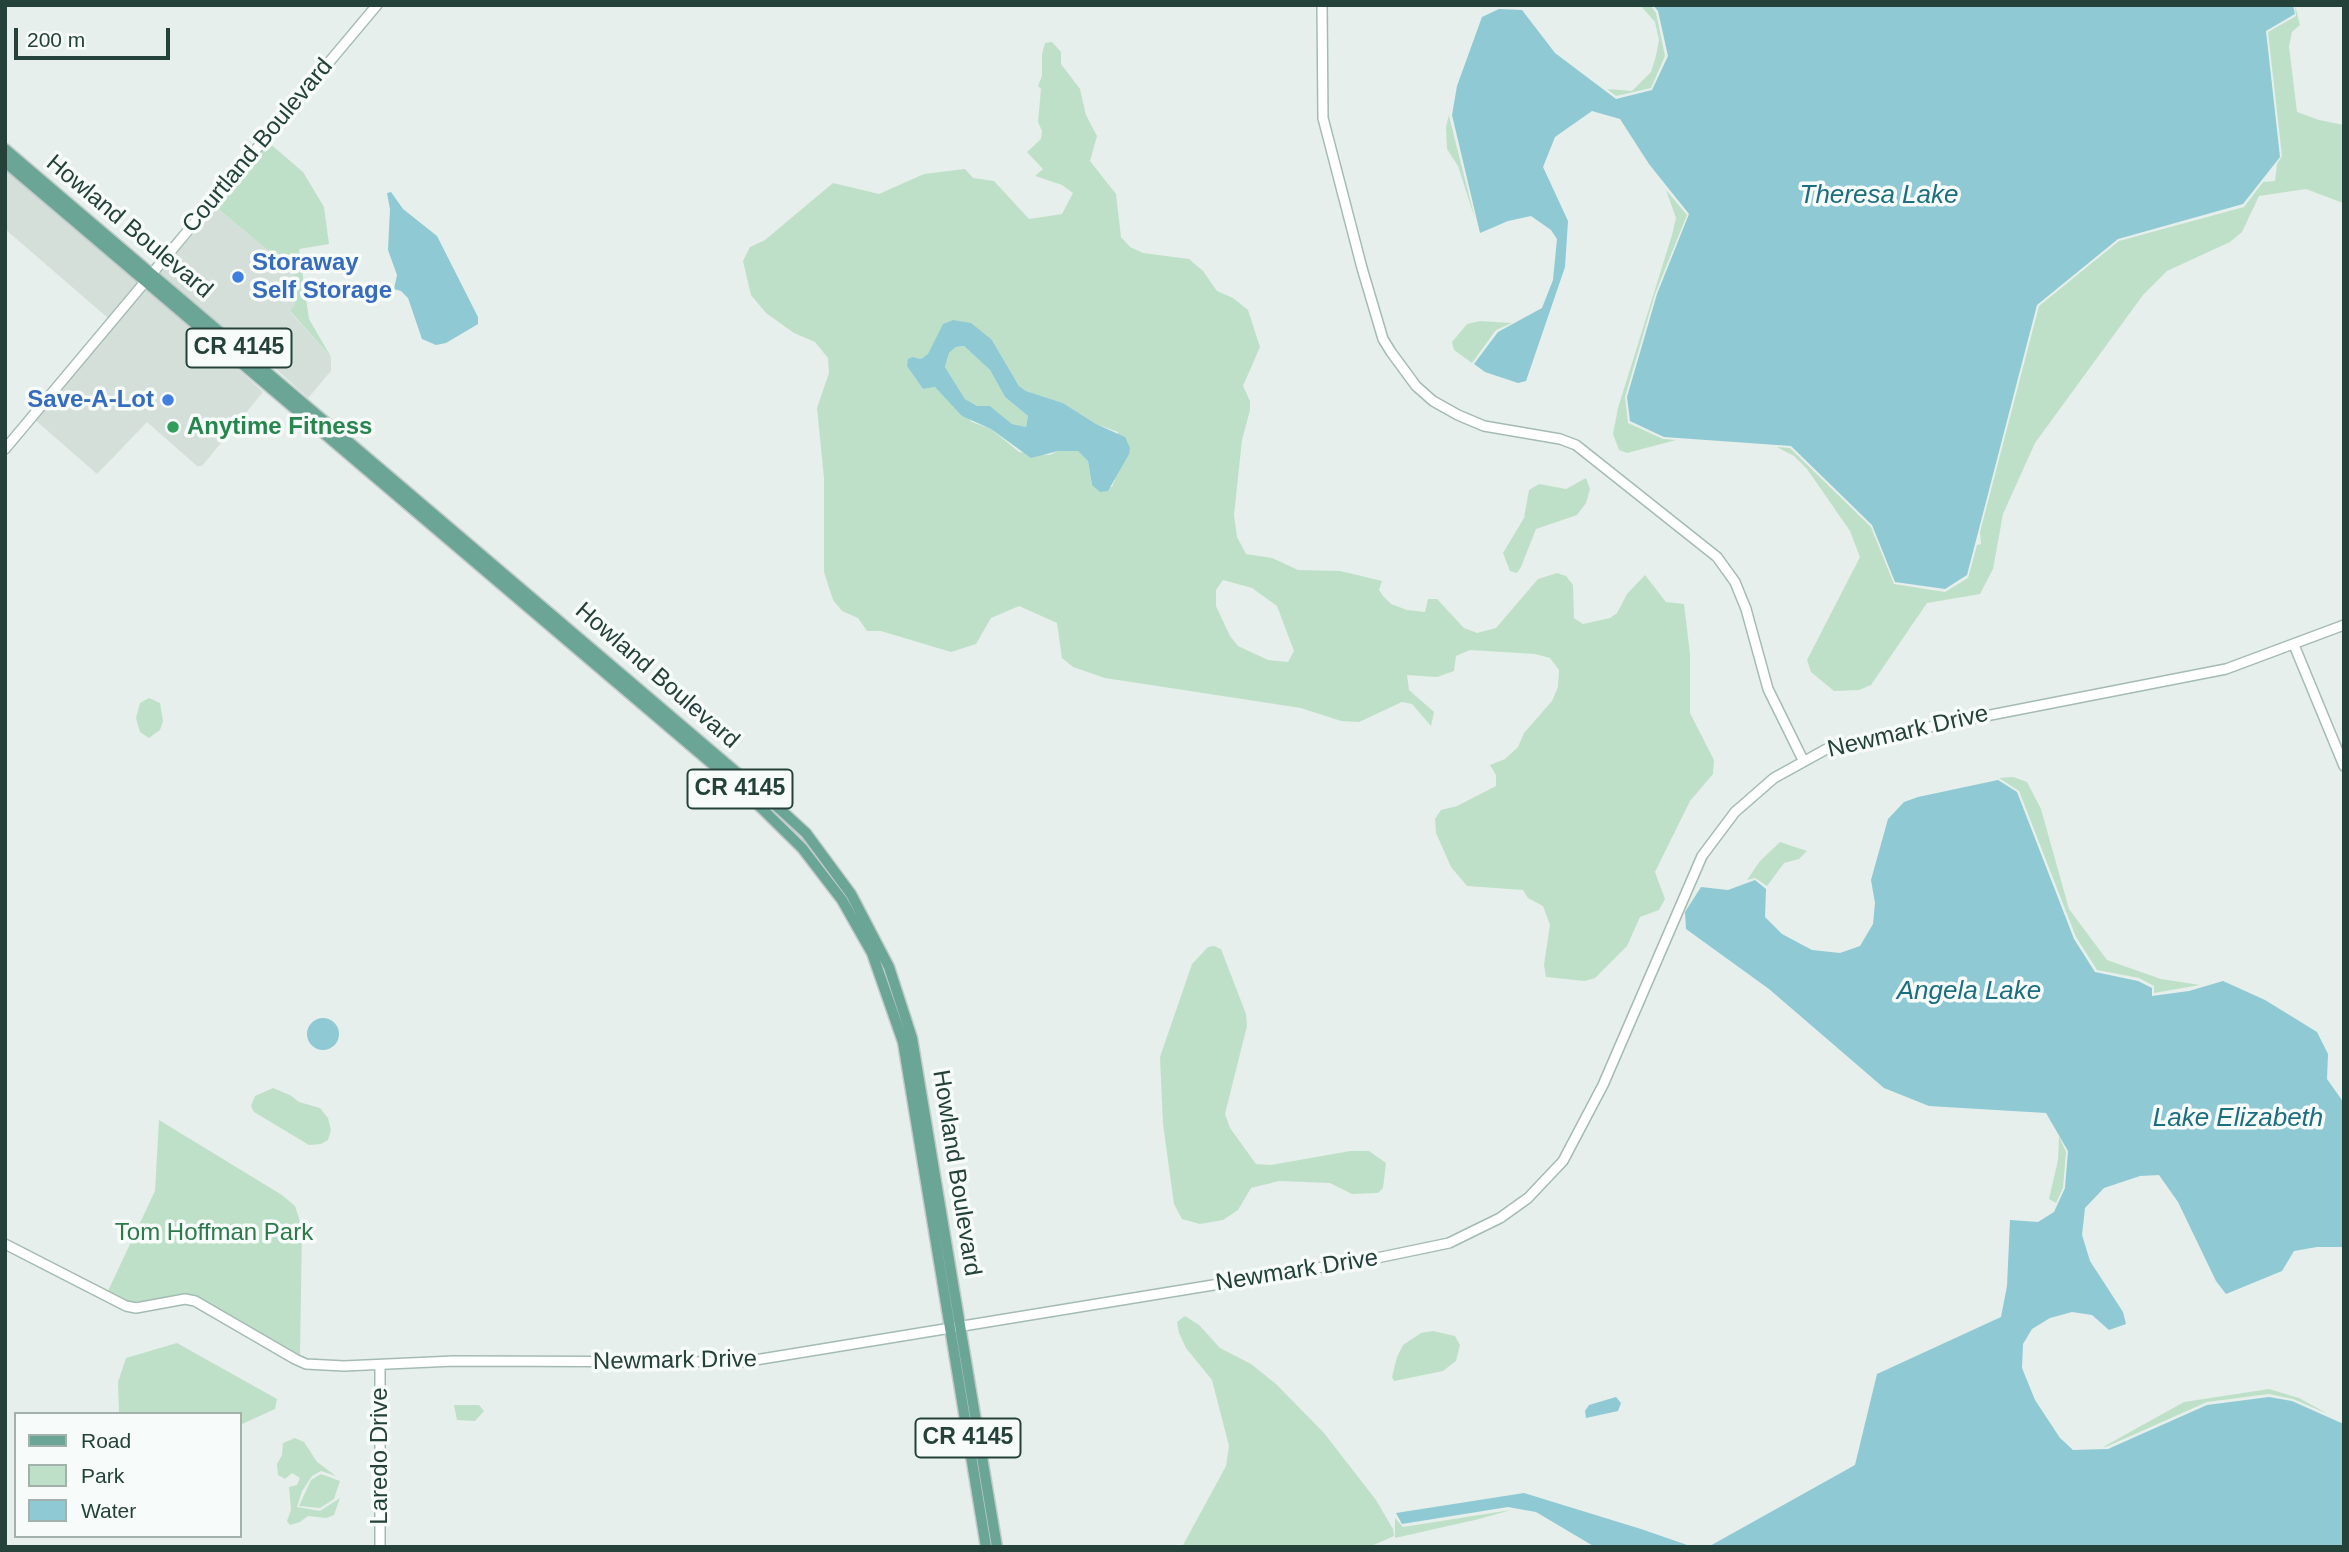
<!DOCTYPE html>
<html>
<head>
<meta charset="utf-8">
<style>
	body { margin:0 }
	#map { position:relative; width:2349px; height:1552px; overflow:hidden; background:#e6efeb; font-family:Helvetica,sans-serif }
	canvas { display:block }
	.frame { position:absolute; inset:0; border:7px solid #24423a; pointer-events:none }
	.legend { position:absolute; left:14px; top:1412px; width:228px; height:126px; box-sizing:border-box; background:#f7fbf9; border:2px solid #a3b1ad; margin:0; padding:9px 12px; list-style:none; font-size:21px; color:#24423a }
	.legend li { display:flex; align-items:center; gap:14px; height:35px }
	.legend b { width:35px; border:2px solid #a3b1ad }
	.scale { position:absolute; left:14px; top:28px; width:156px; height:32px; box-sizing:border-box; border:4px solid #24423a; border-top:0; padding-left:9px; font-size:21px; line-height:24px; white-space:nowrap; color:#24423a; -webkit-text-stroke:5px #f7fbf9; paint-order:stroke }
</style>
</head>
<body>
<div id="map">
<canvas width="2349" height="1552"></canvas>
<div class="frame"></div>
<ul class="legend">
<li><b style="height:9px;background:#6aa596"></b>Road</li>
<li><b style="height:19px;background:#bfe0c8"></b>Park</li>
<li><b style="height:19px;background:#8ec9d4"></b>Water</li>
</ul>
<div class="scale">200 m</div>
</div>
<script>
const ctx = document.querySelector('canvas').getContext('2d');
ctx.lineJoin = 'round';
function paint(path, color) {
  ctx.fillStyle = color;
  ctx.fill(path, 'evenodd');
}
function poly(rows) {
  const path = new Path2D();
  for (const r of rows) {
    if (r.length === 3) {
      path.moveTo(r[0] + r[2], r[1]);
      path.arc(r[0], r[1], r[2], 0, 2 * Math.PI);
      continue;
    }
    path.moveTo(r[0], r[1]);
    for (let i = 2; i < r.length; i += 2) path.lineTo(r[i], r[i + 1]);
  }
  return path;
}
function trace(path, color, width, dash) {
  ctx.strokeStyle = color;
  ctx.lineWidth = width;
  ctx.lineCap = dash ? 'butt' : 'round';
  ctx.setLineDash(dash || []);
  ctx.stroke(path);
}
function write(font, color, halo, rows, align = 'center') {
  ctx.font = font + ' Helvetica,sans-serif';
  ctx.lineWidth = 7;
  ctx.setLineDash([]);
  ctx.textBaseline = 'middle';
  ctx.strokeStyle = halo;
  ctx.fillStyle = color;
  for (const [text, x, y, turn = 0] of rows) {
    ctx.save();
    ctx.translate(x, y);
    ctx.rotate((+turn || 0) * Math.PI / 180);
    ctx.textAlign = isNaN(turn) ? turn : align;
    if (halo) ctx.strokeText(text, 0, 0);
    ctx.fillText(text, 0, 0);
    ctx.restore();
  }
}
const built = poly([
	[5,166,140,282,109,319,5,229],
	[217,208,293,271,295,306,290,312,331,357,331,371,308,398,255,350,250,354,156,276],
	[144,285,240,366,238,369,263,392,202,466,197,466,147,422,97,474,34,419]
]);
const green = poly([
	[1640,5,1650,5,1656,13,1665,56,1651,88,1616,96,1607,89,1632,91,1651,72,1656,56,1659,40,1655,22],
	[2295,5,2300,25,2292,32,2289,46,2297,112,2319,120,2344,125,2343,203,2306,189,2259,196,2242,232,2230,242,2167,271,2143,295,2035,443,2003,514,1993,569,1980,594,1927,603,1871,685,1859,690,1834,691,1811,672,1807,660,1860,557,1850,531,1807,469,1794,456,1777,447,1790,448,1871,527,1894,584,1945,592,1968,578,1977,545,1981,544,1980,532,2039,306,2119,241,2244,207,2263,182,2275,181,2277,164,2282,156,2268,32,2296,16],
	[1052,42,1061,52,1061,64,1080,89,1086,115,1097,136,1090,161,1116,194,1121,237,1130,247,1143,253,1189,259,1203,271,1217,291,1233,298,1248,310,1260,347,1243,386,1250,401,1250,410,1242,440,1234,515,1237,537,1246,554,1272,558,1298,570,1340,571,1378,580,1382,581,1379,590,1383,596,1391,604,1407,610,1425,612,1428,599,1437,599,1464,628,1477,633,1496,628,1538,579,1557,573,1566,576,1573,585,1574,618,1583,624,1610,618,1617,613,1627,594,1645,575,1666,602,1684,604,1690,654,1690,713,1714,760,1713,774,1690,801,1655,872,1665,899,1659,910,1640,917,1627,946,1595,978,1585,981,1546,977,1544,965,1550,925,1543,906,1528,898,1523,890,1467,886,1451,867,1436,833,1435,819,1441,810,1457,806,1496,786,1496,775,1490,765,1505,759,1518,747,1524,733,1552,701,1558,687,1559,670,1550,658,1535,654,1470,650,1456,656,1454,671,1437,677,1407,675,1409,690,1434,712,1431,726,1412,704,1402,702,1359,722,1341,721,1301,708,1105,678,1073,667,1062,658,1057,623,1019,606,991,618,976,644,951,652,881,631,867,631,858,618,842,611,833,600,824,572,824,478,817,408,829,373,828,358,815,342,794,333,766,313,751,295,743,261,750,247,765,240,833,183,879,194,924,174,965,169,973,178,994,181,1029,219,1062,214,1073,193,1062,185,1035,176,1043,169,1027,152,1041,139,1042,131,1038,122,1041,89,1038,86,1042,76,1042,54,1045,43],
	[953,320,992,340,1019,386,1026,391,1063,403,1096,424,1118,432,1120,466,1112,487,1092,485,1088,461,1078,451,1058,451,1050,455,1019,452,991,429,972,422,935,387,923,389,914,376,913,357,921,359,929,354,944,324],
	[1223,580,1252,588,1277,606,1294,651,1288,662,1268,660,1238,646,1230,636,1216,606,1216,590],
	[1450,111,1449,116,1475,219,1458,166,1447,149,1446,127],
	[268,142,303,172,324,207,329,244,299,249,309,319,331,357,290,311,295,305,293,271,217,208],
	[1666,190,1687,215,1655,294,1625,397,1628,423,1663,439,1676,440,1627,453,1619,450,1613,434,1618,408,1672,235,1676,218],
	[1480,321,1512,323,1496,330,1472,363,1454,350,1452,342,1467,324],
	[964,346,990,370,1005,397,1028,416,1026,427,1012,424,990,406,977,406,965,399,945,367,949,353,956,347],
	[1586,478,1590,489,1586,503,1577,515,1536,529,1521,567,1517,573,1510,571,1503,553,1524,518,1529,490,1539,484,1566,489],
	[149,698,160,703,163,721,160,730,149,738,140,732,136,718,140,703],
	[2013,777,2027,782,2041,809,2069,909,2107,960,2161,979,2200,985,2154,993,2154,986,2139,978,2097,970,2076,937,2019,791,1999,778],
	[1780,842,1807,851,1799,859,1784,863,1767,886,1755,878,1747,880,1760,861],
	[1214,946,1221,949,1246,1014,1247,1026,1225,1114,1230,1128,1256,1164,1271,1165,1350,1151,1369,1151,1386,1163,1383,1188,1378,1193,1352,1194,1330,1183,1279,1181,1251,1188,1238,1210,1223,1220,1200,1224,1182,1219,1174,1204,1163,1124,1160,1057,1192,964,1208,947],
	[273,1088,290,1095,299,1102,320,1108,328,1118,331,1130,328,1140,321,1144,309,1145,254,1112,251,1106,255,1096],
	[159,1120,282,1195,295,1206,302,1228,300,1357,199,1300,138,1306,107,1293,155,1191],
	[2059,1136,2066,1152,2063,1188,2056,1203,2049,1199,2058,1160],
	[1185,1316,1199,1325,1220,1348,1251,1364,1276,1384,1324,1433,1376,1500,1393,1529,1394,1536,1369,1547,1182,1547,1226,1466,1229,1446,1212,1380,1186,1348,1179,1333,1177,1322],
	[1433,1331,1455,1336,1460,1345,1456,1361,1443,1371,1394,1381,1392,1377,1397,1357,1403,1345,1421,1333],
	[177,1343,277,1399,275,1409,240,1425,240,1414,119,1414,118,1382,126,1358],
	[2269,1389,2299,1398,2328,1414,2293,1399,2269,1394,2207,1402,2108,1446,2103,1447,2184,1402],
	[454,1405,479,1405,484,1411,475,1421,457,1420],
	[295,1438,304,1442,317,1462,336,1476,321,1471,312,1476,302,1491,297,1507,320,1511,340,1498,334,1515,326,1518,308,1516,300,1522,290,1525,287,1521,291,1510,289,1487,297,1485,300,1478,292,1473,285,1479,278,1475,277,1464,282,1455,283,1443],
	[321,1474,340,1481,334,1499,320,1508,299,1506,311,1480],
	[1511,1510,1479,1519,1395,1538,1395,1518,1403,1527]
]);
const water = poly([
	[1653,5,2293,5,2295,14,2266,31,2280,157,2243,204,2118,239,2037,305,1967,575,1945,589,1895,582,1872,525,1791,446,1664,437,1630,421,1627,397,1657,294,1689,214,1649,164,1620,119,1592,111,1555,137,1543,167,1568,221,1565,267,1526,381,1518,383,1485,372,1474,364,1498,332,1542,308,1553,280,1557,239,1551,230,1531,216,1508,221,1480,233,1452,115,1457,86,1482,17,1499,9,1522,10,1555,53,1616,99,1652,90,1668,56,1658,11],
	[391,192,403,209,437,236,478,317,478,324,446,343,436,345,422,339,408,298,401,291,394,289,397,275,388,250,390,209,387,193],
	[953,320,971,323,992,340,1019,386,1026,391,1063,403,1096,424,1125,437,1130,448,1129,454,1108,491,1100,492,1092,485,1088,461,1078,451,1058,451,1031,458,991,429,962,416,935,387,923,389,907,366,908,359,913,357,921,359,928,354,943,324],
	[964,346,990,370,1005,397,1028,416,1026,427,1012,424,990,406,977,406,965,399,945,367,949,353,956,347],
	[1998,780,2017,792,2074,939,2095,972,2138,981,2152,988,2152,996,2189,991,2223,981,2265,1000,2317,1032,2328,1054,2327,1079,2344,1103,2344,1247,2317,1247,2294,1251,2282,1271,2226,1294,2216,1281,2178,1202,2159,1175,2140,1176,2104,1188,2085,1208,2082,1235,2090,1261,2123,1312,2126,1324,2109,1330,2092,1315,2072,1312,2050,1318,2032,1329,2023,1344,2022,1368,2035,1400,2060,1438,2073,1450,2108,1449,2207,1405,2269,1397,2292,1401,2339,1422,2344,1424,2344,1547,1708,1547,1855,1465,1877,1374,2001,1317,2007,1286,2010,1220,2038,1222,2054,1212,2065,1188,2068,1151,2046,1113,1929,1106,1884,1088,1769,989,1686,929,1685,912,1701,887,1728,890,1755,880,1766,889,1765,917,1782,934,1812,950,1840,953,1860,946,1873,924,1875,903,1871,880,1888,819,1904,802,1918,797],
	[323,1034,16],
	[1616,1397,1621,1403,1618,1411,1586,1418,1585,1411,1589,1405],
	[1524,1493,1641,1529,1693,1547,1595,1547,1536,1512,1508,1507,1402,1524,1396,1513]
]);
const secondary = poly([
	[1322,5,1323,118,1362,268,1383,339,1391,352,1416,386,1433,401,1458,415,1484,426,1560,439,1576,445,1717,557,1735,582,1746,609,1768,689,1803,760],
	[5,449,377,5],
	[2294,645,2344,766],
	[5,1244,126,1306,136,1308,185,1299,195,1301,295,1359,306,1364,344,1366,454,1361,743,1362,1372,1259,1449,1243,1500,1218,1528,1198,1563,1161,1603,1085,1702,856,1735,812,1774,778,1832,746,2226,669,2344,625],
	[380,1365,380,1547]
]);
const primary = poly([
	[5,149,782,811,806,833,851,894,889,967,912,1038,997,1547],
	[5,162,744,791,802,848,842,900,872,953,903,1042,986,1547]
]);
const markers = [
	[238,277,7,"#3f7fe0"],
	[168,400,7,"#3f7fe0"],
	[173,427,7,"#2e9e5b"]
];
const shields = [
	[239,348,105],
	[740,789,105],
	[968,1438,105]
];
const shieldNames = [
	["CR 4145",239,348],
	["CR 4145",740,789],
	["CR 4145",968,1438]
];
const streetNames = [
	["Courtland Boulevard",258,146,-50],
	["Howland Boulevard",129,227,40],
	["Howland Boulevard",657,676,41],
	["Newmark Drive",1908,732,-13],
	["Howland Boulevard",956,1173,81],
	["Newmark Drive",1297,1271,-9],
	["Newmark Drive",675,1361,-1],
	["Laredo Drive",380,1456,-90]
];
const shopNames = [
	["Storaway",252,263],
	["Self Storage",252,291],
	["Save-A-Lot",154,400,"right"]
];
const leisureNames = [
	["Anytime Fitness",187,427]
];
const parkNames = [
	["Tom Hoffman Park",214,1233]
];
const waterNames = [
	["Theresa Lake",1879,196],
	["Angela Lake",1969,992],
	["Lake Elizabeth",2238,1119]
];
paint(built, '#d4dfda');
paint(green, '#bfe0c8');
paint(water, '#8ec9d4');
trace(secondary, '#a4bbb3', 12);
trace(primary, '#c2cac8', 13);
trace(secondary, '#fff', 9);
trace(primary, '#6aa596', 10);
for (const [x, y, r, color] of markers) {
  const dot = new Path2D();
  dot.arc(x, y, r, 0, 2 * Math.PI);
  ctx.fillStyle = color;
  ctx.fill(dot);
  trace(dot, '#f7fbf9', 2.5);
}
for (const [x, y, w] of shields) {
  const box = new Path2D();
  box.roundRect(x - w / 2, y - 19.5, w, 39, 5);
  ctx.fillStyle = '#f7fbf9';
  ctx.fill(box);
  trace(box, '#24423a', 2);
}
write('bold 23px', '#24423a', null, shieldNames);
write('24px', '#24423a', '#f7fbf9', streetNames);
write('bold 24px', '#366cbe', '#f7fbf9', shopNames, 'left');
write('bold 24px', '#27864d', '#f7fbf9', leisureNames, 'left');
write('24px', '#2d7a4b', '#f7fbf9', parkNames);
write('italic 26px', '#1c6f80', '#f7fbf9', waterNames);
</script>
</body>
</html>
